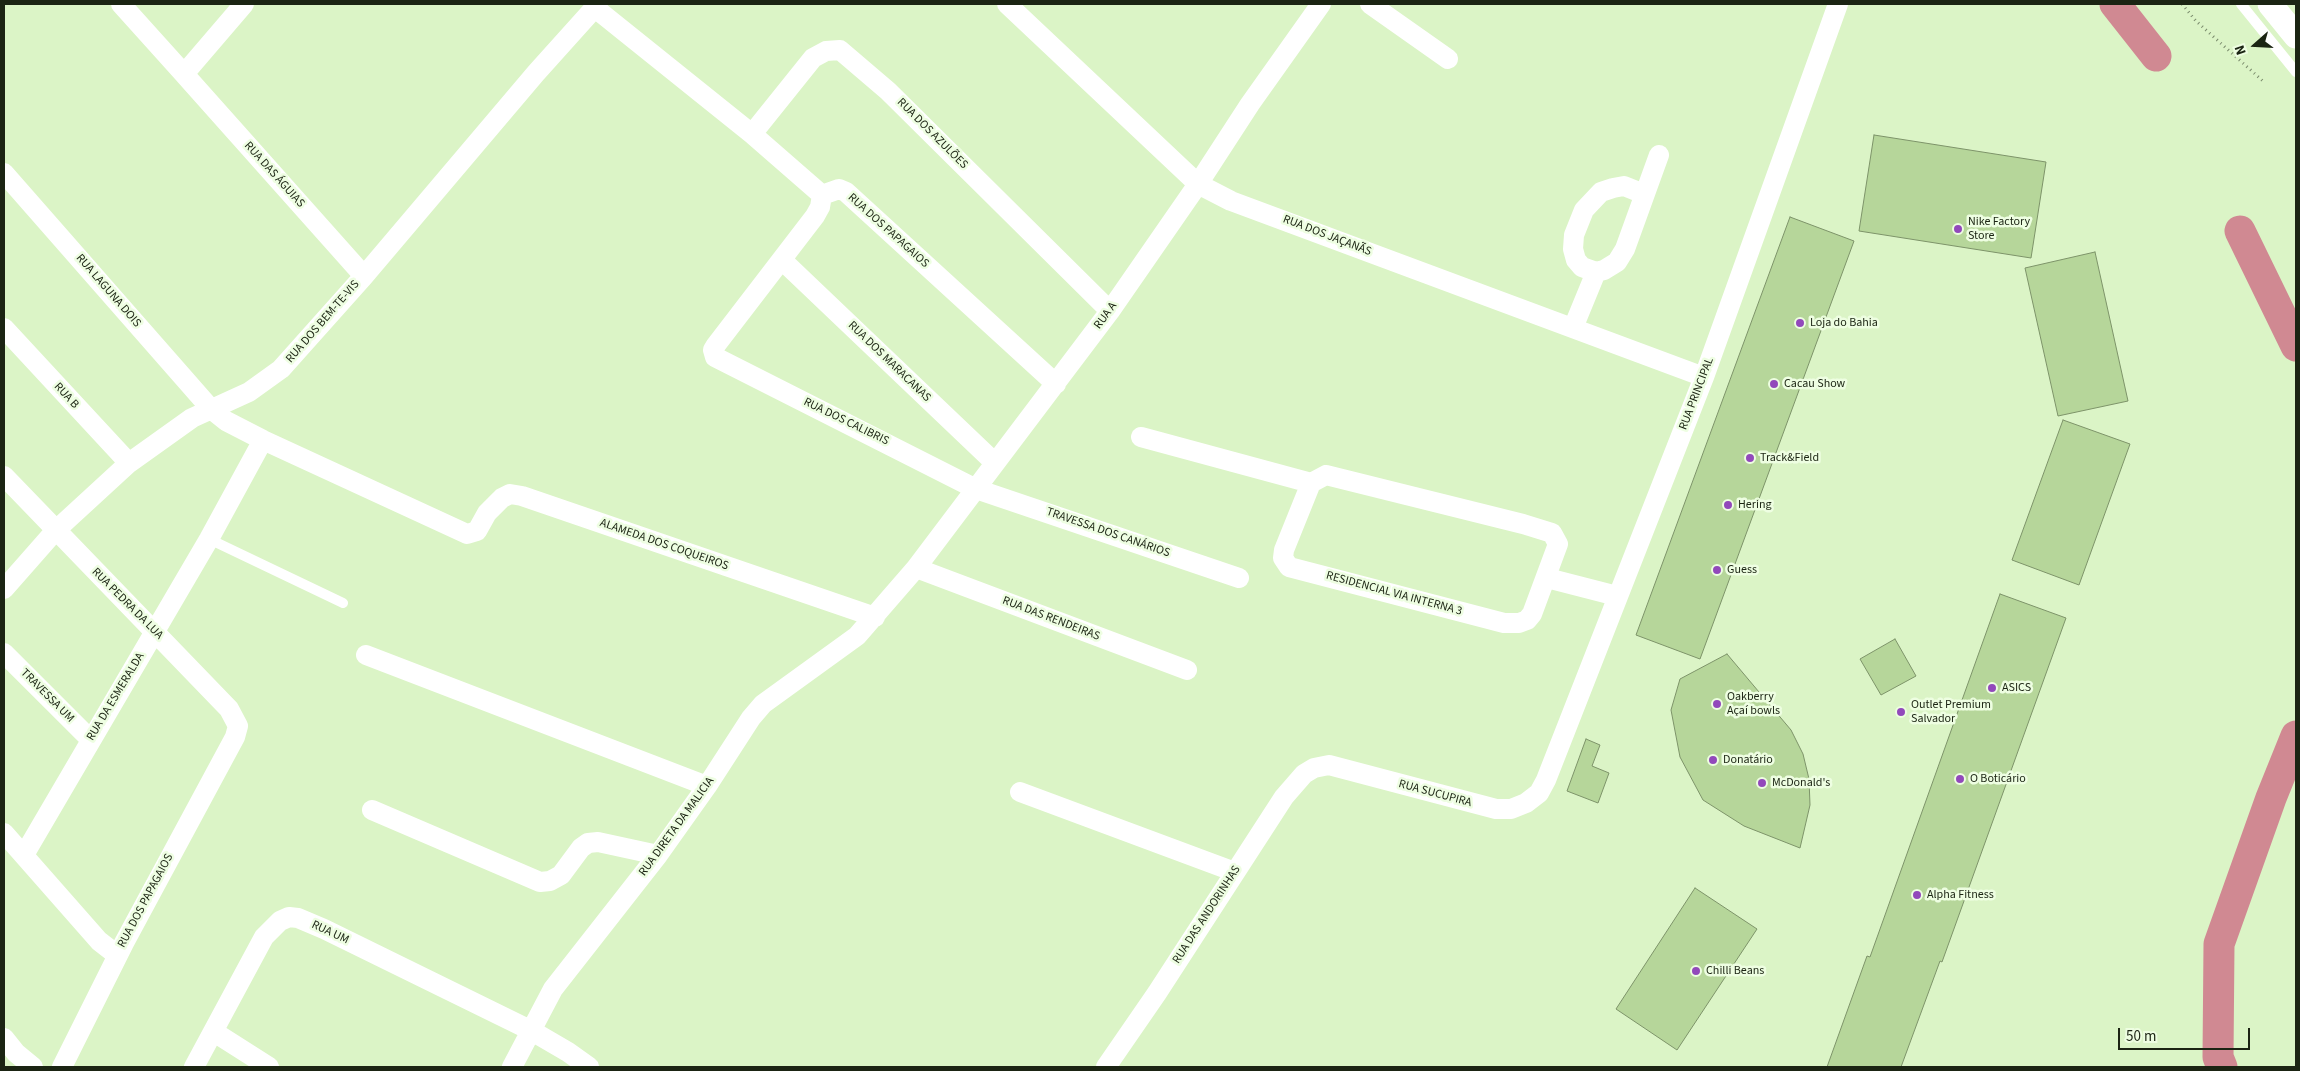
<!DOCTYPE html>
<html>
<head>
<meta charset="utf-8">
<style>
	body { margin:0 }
	#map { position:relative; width:2300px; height:1071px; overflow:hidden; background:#dbf4c6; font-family:"Source Sans 3",sans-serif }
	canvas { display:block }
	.frame { position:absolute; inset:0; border:5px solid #1b2413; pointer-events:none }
	.north { position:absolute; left:2230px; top:20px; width:50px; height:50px; -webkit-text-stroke:4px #eefee2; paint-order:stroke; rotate:251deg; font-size:14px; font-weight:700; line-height:20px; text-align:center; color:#1b2413 }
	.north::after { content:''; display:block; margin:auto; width:18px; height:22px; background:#1b2413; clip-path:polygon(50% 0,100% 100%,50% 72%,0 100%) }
	.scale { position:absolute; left:2118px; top:1028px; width:132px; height:22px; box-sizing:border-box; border:2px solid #1b2413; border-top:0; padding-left:6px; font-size:15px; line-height:18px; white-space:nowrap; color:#1b2413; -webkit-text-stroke:4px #eefee2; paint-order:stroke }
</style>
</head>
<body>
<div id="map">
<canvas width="2300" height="1071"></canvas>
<div class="frame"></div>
<div class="north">N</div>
<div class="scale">50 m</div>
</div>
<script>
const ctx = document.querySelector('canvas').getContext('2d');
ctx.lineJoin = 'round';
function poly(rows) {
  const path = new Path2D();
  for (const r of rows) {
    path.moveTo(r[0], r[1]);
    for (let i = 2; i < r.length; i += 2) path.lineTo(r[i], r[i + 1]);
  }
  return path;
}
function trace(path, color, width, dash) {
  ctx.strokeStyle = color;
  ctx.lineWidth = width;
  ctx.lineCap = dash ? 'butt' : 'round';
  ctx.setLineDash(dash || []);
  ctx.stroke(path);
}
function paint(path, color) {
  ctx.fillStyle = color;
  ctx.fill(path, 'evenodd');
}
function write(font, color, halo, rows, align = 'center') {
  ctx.font = font + ' "Source Sans 3",sans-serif';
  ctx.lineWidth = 5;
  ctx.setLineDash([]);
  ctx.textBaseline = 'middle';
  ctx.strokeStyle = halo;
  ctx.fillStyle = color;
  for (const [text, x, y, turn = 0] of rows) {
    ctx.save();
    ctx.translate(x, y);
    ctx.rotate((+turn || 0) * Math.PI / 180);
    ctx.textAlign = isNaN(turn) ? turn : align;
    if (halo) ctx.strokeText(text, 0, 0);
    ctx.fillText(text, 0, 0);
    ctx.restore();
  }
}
const river = poly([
	[2115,4,2156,56],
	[2240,231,2296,346],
	[2222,1067,2218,1057,2219,944,2271,798,2296,736]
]);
const building = poly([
	[1874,135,2046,162,2031,258,1859,231,1874,135],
	[1790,217,1854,241,1700,659,1636,635,1790,217],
	[2095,252,2128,401,2058,416,2025,268,2095,252],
	[2063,420,2130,444,2079,585,2012,560,2063,420],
	[2000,594,2066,618,1942,962,1940,961,1901,1067,1827,1067,1867,956,1870,957,2000,594],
	[1895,639,1916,676,1881,695,1860,659,1895,639],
	[1727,654,1791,730,1803,754,1809,779,1810,805,1800,848,1744,826,1703,800,1680,757,1671,710,1680,679,1727,654],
	[1586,739,1600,745,1592,766,1609,773,1598,803,1567,791,1586,739],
	[1695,888,1757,929,1677,1050,1616,1009,1695,888]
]);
const path = poly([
	[2182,4,2196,21,2264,82]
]);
const service = poly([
	[2241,4,2296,72],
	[209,539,343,603]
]);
const minor = poly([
	[121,4,184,74,244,4],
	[1007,4,1198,184,1231,201,1704,377],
	[1370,4,1448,59],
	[595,8,752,134,822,195],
	[184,74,364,276],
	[752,134,813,58,826,51,840,50,888,91,1110,311],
	[4,173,211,409,226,421,263,440,467,534,477,531,487,513,502,498,510,494,522,496,875,617],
	[822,195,820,207,815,216,716,345,713,350,715,357,976,489,1239,578],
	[822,195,839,189,846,192,1056,384],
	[782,260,995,463],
	[1596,272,1582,267,1576,260,1573,249,1574,235,1584,210,1601,192,1613,188,1624,186,1644,194],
	[4,328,129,463],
	[1573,328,1596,272,1604,270,1617,262,1625,249,1659,155],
	[1141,437,1311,483],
	[1326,475,1523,524,1552,533,1558,544,1532,614,1527,620,1519,623,1504,623,1289,567,1283,558,1284,550,1311,483,1326,475],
	[4,476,229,709,238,726,235,737,124,943,62,1067],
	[916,568,1187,670],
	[1547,578,1617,596],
	[4,589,55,531,129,463,192,418,249,392,281,369,364,276,536,73,598,4],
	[4,653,91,740],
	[366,655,707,786],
	[1020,792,1235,872],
	[372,810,540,882,550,881,561,875,581,848,588,843,598,842,658,855],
	[4,833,99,941,117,955],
	[24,855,209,539,263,440],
	[214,1032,269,1067],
	[4,1038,16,1053,33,1067],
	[194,1067,264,937,280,921,289,917,298,918,324,929,532,1031,568,1052,589,1067],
	[512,1067,553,989,658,855,707,786,751,718,763,704,857,636,916,568,1110,311,1198,184,1250,104,1321,4],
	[1106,1067,1157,993,1284,797,1304,774,1314,768,1329,765,1496,809,1511,809,1526,803,1539,793,1546,780,1704,377,1838,4]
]);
const tertiary = poly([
	[2270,4,2296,36]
]);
const markers = [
	[1958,229,5,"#9249bb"],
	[1800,323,5,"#9249bb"],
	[1774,384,5,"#9249bb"],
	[1750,458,5,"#9249bb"],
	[1728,505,5,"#9249bb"],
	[1717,570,5,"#9249bb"],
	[1992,688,5,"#9249bb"],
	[1717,704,5,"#9249bb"],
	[1901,712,5,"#9249bb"],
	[1713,760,5,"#9249bb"],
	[1960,779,5,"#9249bb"],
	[1762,783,5,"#9249bb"],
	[1917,895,5,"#9249bb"],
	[1696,971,5,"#9249bb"]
];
const streetNames = [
	["RUA DOS AZULÕES",932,134,45],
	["RUA DAS ÁGUIAS",274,175,48],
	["RUA DOS PAPAGAIOS",888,231,42],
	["RUA DOS JAÇANÃS",1327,236,21],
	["RUA LAGUNA DOIS",108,291,49],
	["RUA A",1106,316,-54],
	["RUA DOS BEM-TE-VIS",323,322,-49],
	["RUA DOS MARACANAS",889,362,44],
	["RUA PRINCIPAL",1697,394,-69],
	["RUA B",66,396,47],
	["RUA DOS CALIBRIS",846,422,26],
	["TRAVESSA DOS CANÁRIOS",1108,533,19],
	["ALAMEDA DOS COQUEIROS",664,545,19],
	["RESIDENCIAL VIA INTERNA 3",1394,594,15],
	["RUA PEDRA DA LUA",127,604,45],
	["RUA DAS RENDEIRAS",1051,619,21],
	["TRAVESSA UM",47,696,45],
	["RUA DA ESMERALDA",116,697,-59],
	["RUA SUCUPIRA",1435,794,15],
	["RUA DIRETA DA MALICIA",677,827,-54],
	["RUA DOS PAPAGAIOS",146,901,-62],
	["RUA DAS ANDORINHAS",1207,915,-57],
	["RUA UM",330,933,25]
];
const poiNames = [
	["Nike Factory",1968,222],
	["Store",1968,236],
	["Loja do Bahia",1810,323],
	["Cacau Show",1784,384],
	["Track&Field",1760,458],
	["Hering",1738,505],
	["Guess",1727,570],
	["ASICS",2002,688],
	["Oakberry",1727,697],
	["Açaí bowls",1727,711],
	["Outlet Premium",1911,705],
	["Salvador",1911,719],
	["Donatário",1723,760],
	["O Boticário",1970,779],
	["McDonald's",1772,783],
	["Alpha Fitness",1927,895],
	["Chilli Beans",1706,971]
];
trace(river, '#d08992', 31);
paint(building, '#b6d69a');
trace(building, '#7d9369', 1);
trace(path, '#7a8b6c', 3, [1, 4]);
trace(service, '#fff', 10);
trace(minor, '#fff', 20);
trace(tertiary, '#fff', 25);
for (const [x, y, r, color] of markers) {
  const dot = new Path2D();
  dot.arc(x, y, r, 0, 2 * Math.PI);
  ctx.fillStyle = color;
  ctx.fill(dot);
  trace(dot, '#eefee2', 2);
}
write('12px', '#1b2413', '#eefee2', streetNames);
write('12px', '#1b2413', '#eefee2', poiNames, 'left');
</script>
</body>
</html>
